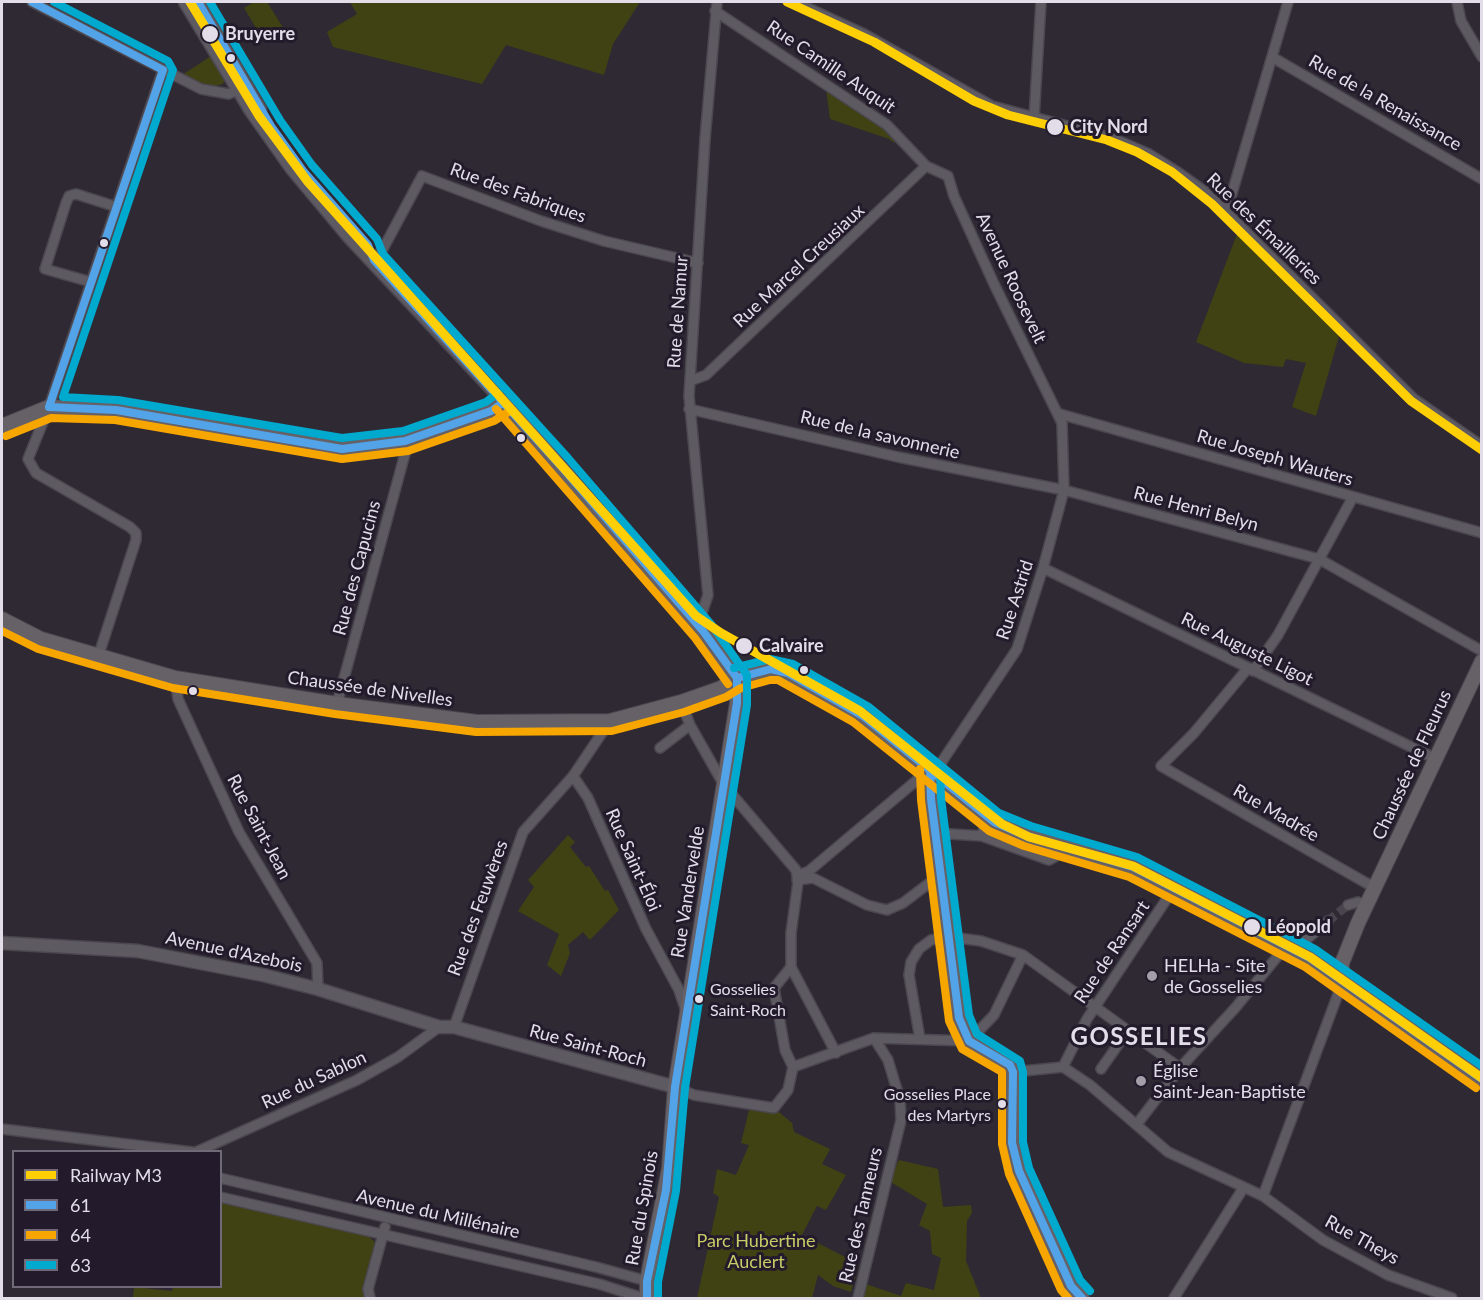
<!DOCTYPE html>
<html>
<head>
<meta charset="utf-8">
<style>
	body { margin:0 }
	#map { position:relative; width:1483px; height:1300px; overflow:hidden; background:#2e2933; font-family:Lato,sans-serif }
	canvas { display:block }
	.frame { position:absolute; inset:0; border:3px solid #e2dde9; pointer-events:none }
	.legend { position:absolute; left:12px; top:1150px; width:210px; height:138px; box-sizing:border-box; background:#231b2c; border:2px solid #6f6978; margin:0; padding:8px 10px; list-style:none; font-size:18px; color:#e2dde9 }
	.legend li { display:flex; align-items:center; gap:12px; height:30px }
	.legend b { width:30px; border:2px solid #6f6978 }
</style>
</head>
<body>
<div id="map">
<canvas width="1483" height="1300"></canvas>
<div class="frame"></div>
<ul class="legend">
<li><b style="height:8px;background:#ffcf06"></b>Railway M3</li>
<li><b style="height:8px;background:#53a3e8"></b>61</li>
<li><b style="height:8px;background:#f7a600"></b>64</li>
<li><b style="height:8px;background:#00a9ce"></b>63</li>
</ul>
</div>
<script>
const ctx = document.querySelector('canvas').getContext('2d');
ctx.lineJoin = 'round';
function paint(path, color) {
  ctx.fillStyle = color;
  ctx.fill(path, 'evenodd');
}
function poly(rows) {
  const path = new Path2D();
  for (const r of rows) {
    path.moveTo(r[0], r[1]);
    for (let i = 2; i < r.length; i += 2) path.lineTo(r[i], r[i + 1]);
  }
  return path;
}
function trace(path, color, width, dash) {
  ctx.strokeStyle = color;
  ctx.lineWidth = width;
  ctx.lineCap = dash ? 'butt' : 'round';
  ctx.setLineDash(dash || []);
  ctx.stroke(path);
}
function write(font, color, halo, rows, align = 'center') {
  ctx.font = font + ' Lato,sans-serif';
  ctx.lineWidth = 6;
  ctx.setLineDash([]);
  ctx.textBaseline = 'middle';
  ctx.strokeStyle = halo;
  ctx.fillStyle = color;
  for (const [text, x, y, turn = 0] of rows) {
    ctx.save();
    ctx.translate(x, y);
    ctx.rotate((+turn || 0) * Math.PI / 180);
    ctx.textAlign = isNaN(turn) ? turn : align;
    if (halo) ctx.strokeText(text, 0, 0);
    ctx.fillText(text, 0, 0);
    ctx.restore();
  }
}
const green = poly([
	[254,2,267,2,284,29,264,41,244,8],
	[350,2,640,2,613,44,604,75,506,45,482,84,333,47,327,32,357,14],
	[214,54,226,76,223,84,211,87,182,75],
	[831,88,894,136,894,143,889,139,830,119,826,89],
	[1237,234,1340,333,1316,416,1292,407,1306,363,1286,359,1283,367,1244,363,1196,342],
	[568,835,575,842,570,847,586,867,589,866,605,891,608,890,619,910,590,940,583,932,568,945,570,953,561,976,547,965,559,934,518,911,534,887,528,880],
	[750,1106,774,1108,792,1123,794,1132,830,1149,822,1164,846,1175,826,1210,817,1206,802,1235,859,1264,851,1292,833,1286,818,1275,812,1298,697,1298,719,1197,713,1193,717,1169,736,1175,749,1145,741,1143],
	[899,1160,938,1169,943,1207,971,1205,972,1213,967,1221,966,1261,981,1298,858,1298,863,1283,901,1296,906,1283,934,1290,941,1258,932,1254,930,1231,919,1225,927,1204,889,1181],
	[221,1197,367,1235,377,1244,369,1298,133,1298,134,1287,172,1291,173,1287,220,1286]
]);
const minorTunnel = poly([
	[1328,921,1348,905]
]);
const minor = poly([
	[32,2,201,89,229,94,243,87],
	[795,2,864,34,992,106,1112,138,1149,154,1176,171,1204,191,1223,209,1414,399,1482,446],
	[1457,2,1461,21,1482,57],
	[715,11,887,125,926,166,948,176,954,196,994,284,1062,423,1064,490,1043,568,1017,649,939,766,917,780,809,871,797,876],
	[1272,57,1482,179],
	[1034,118,1041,2],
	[1223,209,1230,200,1288,2],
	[374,260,383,249,422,176,541,221,604,241,698,263],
	[91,282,45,269,66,203,69,196,76,194,117,207],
	[690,381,706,375,926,166],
	[689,409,898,457,1064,490,1319,559,1482,651],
	[1060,414,1482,533],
	[1043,568,1436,759],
	[693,619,703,610,708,595,689,396,705,139,717,2],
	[98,657,136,540,136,533,130,527,36,473,28,459,49,407,163,70],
	[1248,668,1194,733,1161,766,1375,888],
	[1253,671,1278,635,1353,497],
	[175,678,178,699,239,832,317,963,318,989],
	[681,702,690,725,724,785,796,870,798,882,791,933,791,967,836,1053],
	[337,704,406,450,405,441],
	[660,748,690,725],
	[573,776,588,798,646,929,679,990,686,1011],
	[987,818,982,836,1049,860,1056,856,1060,845],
	[935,833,982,836],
	[797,880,813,878,867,905,887,910,903,903,928,884,941,887],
	[1348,905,1358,902,1366,906],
	[1294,950,1328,921],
	[791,967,774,988,785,1050,793,1067],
	[454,1027,523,832,573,776,610,721],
	[920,1039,909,975,911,962,919,949,931,940,950,937,981,941,1023,955,1180,1068],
	[793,1067,874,1038,969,1041,994,1015,1023,955],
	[1063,1067,1090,1085,1168,1152,1263,1196,1323,1240,1388,1275,1452,1298],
	[1063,1067,1087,1019,1174,888],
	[1101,1069,1127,1032],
	[1013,1072,1063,1067],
	[675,1087,694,1095,774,1108,788,1090,793,1067],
	[1137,1124,1180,1068,1236,1007,1286,946],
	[2,1129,192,1152],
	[196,1152,357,1080,398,1057,439,1027],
	[220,1178,596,1267,647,1281],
	[1263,1196,1338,994,1341,979],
	[220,1197,599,1284,643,1298],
	[370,1298,368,1289,385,1227],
	[858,1298,901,1120,900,1100,888,1060,874,1038],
	[1174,1298,1244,1187]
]);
const tertiary = poly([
	[185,2,251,111,292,169,348,236,504,402],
	[198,2,260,109],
	[2,943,138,951,263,975,318,989,439,1027,454,1027,675,1087]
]);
const secondary = poly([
	[2,426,49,407,116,410,342,449,405,441,491,411,504,402,703,631,737,678,737,703,675,1087,669,1168,647,1281,647,1298],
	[2,619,41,639,175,678,337,704,477,722,610,721,681,702,721,688,737,678,769,669,781,670,859,713,994,822,1027,836,1133,867,1310,958,1482,1079],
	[930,769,931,799,959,1018,969,1041,1010,1065,1013,1072,1012,1143,1019,1171,1071,1286,1082,1298],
	[1341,979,1342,963,1358,923,1482,661]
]);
const bus1 = poly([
	[32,2,163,70],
	[198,2,271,126,304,172,368,245,374,260,560,465,703,631,737,678,737,703,675,1087,666,1190,647,1281,647,1298],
	[49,407,116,410,342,449,405,441,491,411,504,402],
	[49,407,163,70],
	[737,678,771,669,788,673,863,716,994,822,1027,836,1133,867,1310,958,1482,1079],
	[930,769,931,799,959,1018,969,1041,1010,1065,1013,1072,1012,1143,1019,1171,1071,1286,1082,1298]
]);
const bus2 = poly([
	[496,409,695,638,728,684],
	[6,436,51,418,115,420,342,459,408,451,494,421,510,411],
	[2,631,38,649,173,688,335,714,476,732,612,731,684,712,726,697,741,688,770,680,778,680,853,722,989,831,1024,846,1129,877,1305,967,1476,1088],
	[920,769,921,800,949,1021,962,1049,1002,1072,1002,1144,1009,1174,1061,1290,1068,1298]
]);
const bus3 = poly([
	[54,2,168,61,173,70,63,397,118,400,342,438,403,431,486,402,498,393],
	[210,2,280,120,312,165,377,239,383,254,568,458,711,624,747,675,747,705,685,1088,676,1191,658,1282,658,1298],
	[734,668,770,659,793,664,869,707,999,813,1031,826,1137,857,1315,949,1482,1066],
	[940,769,941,798,969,1015,977,1034,1020,1061,1023,1072,1023,1142,1029,1168,1080,1280,1090,1291]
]);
const rail1 = poly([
	[190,2,259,116,308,182,696,616,721,633,860,711,1002,824,1029,837,1133,866,1310,957,1482,1078],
	[787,2,874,42,974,101,1008,115,1107,140,1137,152,1172,172,1212,204,1411,401,1482,450]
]);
const markers = [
	[210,34,9,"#e2dde9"],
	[231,58,5,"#e2dde9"],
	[1055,127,9,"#e2dde9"],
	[104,243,5,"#e2dde9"],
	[521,438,5,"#e2dde9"],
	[744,646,9,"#e2dde9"],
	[804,670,5,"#e2dde9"],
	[193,691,5,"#e2dde9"],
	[1252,927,9,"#e2dde9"],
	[1152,976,6,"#a39ea9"],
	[699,999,5,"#e2dde9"],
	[1141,1081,6,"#a39ea9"],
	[1002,1104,5,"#e2dde9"]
];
const busNames = [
	["Gosselies",710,990],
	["Saint-Roch",710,1011],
	["Gosselies Place",991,1095,"right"],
	["des Martyrs",991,1116,"right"]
];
const stopNames = [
	["Bruyerre",225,34],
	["City Nord",1070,127],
	["Calvaire",759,646],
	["Léopold",1267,927]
];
const streetNames = [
	["Rue Camille Auquit",831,67,34],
	["Rue de la Renaissance",1385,103,30],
	["Rue des Fabriques",518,193,20],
	["Rue des Émailleries",1264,229,44],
	["Rue Marcel Creusiaux",799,266,-43],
	["Avenue Roosevelt",1011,278,65],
	["Rue de Namur",678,312,-86],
	["Rue de la savonnerie",880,435,13],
	["Rue Joseph Wauters",1275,458,16],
	["Rue Henri Belyn",1196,509,15],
	["Rue des Capucins",357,568,-75],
	["Rue Astrid",1015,600,-72],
	["Rue Auguste Ligot",1247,649,26],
	["Chaussée de Nivelles",370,689,8],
	["Chaussée de Fleurus",1412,765,-65],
	["Rue Madrée",1276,813,30],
	["Rue Saint-Jean",259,827,62],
	["Rue Saint-Éloi",633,860,66],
	["Rue Vandervelde",688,892,-81],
	["Rue des Feuwères",478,908,-70],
	["Avenue d'Azebois",234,952,12],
	["Rue de Ransart",1112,952,-56],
	["Rue Saint-Roch",588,1046,15],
	["Rue du Sablon",314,1080,-25],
	["Rue du Spinois",642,1208,-80],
	["Avenue du Millénaire",438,1214,13],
	["Rue des Tanneurs",861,1215,-77],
	["Rue Theys",1362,1240,29]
];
const poiNames = [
	["HELHa - Site",1164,966],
	["de Gosselies",1164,987],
	["Église",1153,1071],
	["Saint-Jean-Baptiste",1153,1092]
];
const parkNames = [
	["Parc Hubertine",756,1241],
	["Auclert",756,1262]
];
const districtNames = [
	["GOSSELIES",1139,1037]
];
paint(green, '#414213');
trace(minorTunnel, '#49444e', 9, [9, 4.5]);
trace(minor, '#4b4750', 12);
trace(tertiary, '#4b4750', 15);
trace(secondary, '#4b4750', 16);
trace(minor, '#5e5a62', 9);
trace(tertiary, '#5e5a62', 12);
trace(secondary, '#666067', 14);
trace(bus1, '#53a3e8', 8);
trace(bus2, '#f7a600', 8);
trace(bus3, '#00a9ce', 8);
trace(rail1, '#ffcf06', 9);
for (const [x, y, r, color] of markers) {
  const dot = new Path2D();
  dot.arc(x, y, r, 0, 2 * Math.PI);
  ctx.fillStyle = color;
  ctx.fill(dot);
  trace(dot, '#231b2c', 2);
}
write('16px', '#e2dde9', '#231b2c', busNames, 'left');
write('bold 18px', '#e2dde9', '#231b2c', stopNames, 'left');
write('18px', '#e2dde9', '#231b2c', streetNames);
write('18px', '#e2dde9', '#231b2c', poiNames, 'left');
write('18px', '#c7cc66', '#231b2c', parkNames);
ctx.letterSpacing = '1.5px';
write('bold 24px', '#e2dde9', '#231b2c', districtNames);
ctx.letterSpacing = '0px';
</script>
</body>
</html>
